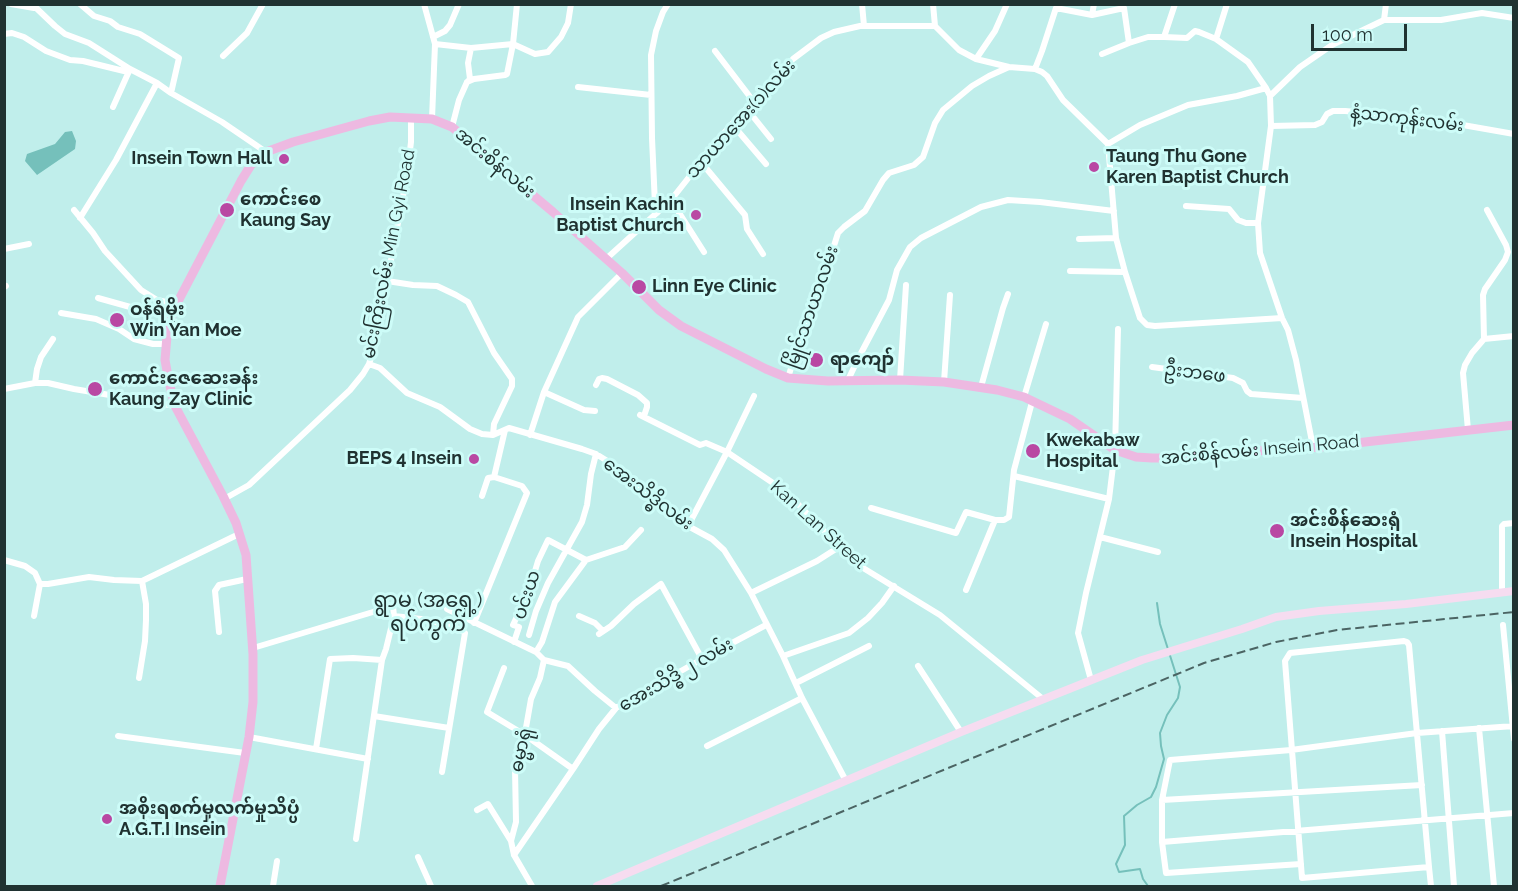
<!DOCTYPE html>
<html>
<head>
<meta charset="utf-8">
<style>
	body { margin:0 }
	#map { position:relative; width:1518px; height:891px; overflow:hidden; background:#c0eeeb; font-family:Raleway,sans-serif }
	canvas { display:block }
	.frame { position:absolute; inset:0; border:6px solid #203231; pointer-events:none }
	.scale { position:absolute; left:1311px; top:24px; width:96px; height:27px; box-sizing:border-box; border:3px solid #203231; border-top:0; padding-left:8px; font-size:18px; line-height:21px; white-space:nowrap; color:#203231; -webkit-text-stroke:4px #cdfcf8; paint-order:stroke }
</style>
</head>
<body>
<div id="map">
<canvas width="1518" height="891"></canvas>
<div class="frame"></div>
<div class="scale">100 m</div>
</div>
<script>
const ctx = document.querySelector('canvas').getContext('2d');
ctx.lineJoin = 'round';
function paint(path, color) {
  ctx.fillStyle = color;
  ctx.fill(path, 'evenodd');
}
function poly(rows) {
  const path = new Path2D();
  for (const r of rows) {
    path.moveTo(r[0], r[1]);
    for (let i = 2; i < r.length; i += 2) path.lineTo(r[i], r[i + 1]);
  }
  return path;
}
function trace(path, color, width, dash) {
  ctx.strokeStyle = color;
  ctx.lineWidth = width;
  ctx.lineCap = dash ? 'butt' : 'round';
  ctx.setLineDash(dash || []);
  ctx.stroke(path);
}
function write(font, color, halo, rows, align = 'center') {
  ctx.font = font + ' Raleway,"Noto Sans Myanmar",sans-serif';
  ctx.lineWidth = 6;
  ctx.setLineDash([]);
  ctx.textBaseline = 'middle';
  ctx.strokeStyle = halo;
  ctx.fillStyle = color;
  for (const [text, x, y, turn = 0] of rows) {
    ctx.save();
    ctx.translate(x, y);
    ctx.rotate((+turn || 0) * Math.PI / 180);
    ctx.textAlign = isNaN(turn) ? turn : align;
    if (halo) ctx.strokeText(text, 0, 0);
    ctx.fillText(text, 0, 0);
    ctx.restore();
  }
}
const water = poly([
	[72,131,76,141,75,149,37,175,25,161,27,154,55,144,65,132]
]);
const stream = poly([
	[1148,886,1143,879,1140,869,1119,872,1116,864,1125,845,1124,816,1137,805,1151,797,1156,787,1164,759,1161,746,1160,733,1167,715,1178,698,1180,687,1160,624,1157,603]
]);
const street = poly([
	[11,4,34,8],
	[32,4,55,26,65,34,89,43,130,69,157,83,171,93,222,122,266,152],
	[80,4,94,16,110,21,118,27,140,34,179,58,171,93],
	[424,4,435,44,432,119],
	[862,4,864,26],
	[933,4,935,26],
	[1092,15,1094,4],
	[1384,20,1386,4],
	[935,26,959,50,976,59,1009,67,1035,69,1042,72,1047,76,1063,100,1108,144],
	[4,34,12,33,24,37,46,51,70,60,83,61,128,72],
	[433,37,445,31,450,25,459,4],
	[1164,37,1187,38,1195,31,1199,32,1216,39,1248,62,1266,88,1270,96,1271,126,1258,223,1260,253,1282,318,1288,330,1296,360,1313,447],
	[1216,39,1227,4],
	[435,44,471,48],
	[715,51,754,102],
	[1102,54,1129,43,1148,37,1164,37,1175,4],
	[223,56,247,33,263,4],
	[976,59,995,31,1007,4],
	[1035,69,1042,51,1056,8,1092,15,1124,8,1129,43],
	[467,82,474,79,505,75,507,74,513,44,517,4],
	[578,87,651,95],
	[1270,96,1300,67,1332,45,1384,20,1441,20,1482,13,1514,18],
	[113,107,130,69],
	[747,109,771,139],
	[732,124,766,164],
	[1271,126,1315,125,1322,122,1327,114,1333,111,1345,111,1423,118,1514,134],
	[452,127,459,100,467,82,470,79,468,63,471,48,513,44,535,54,548,52,561,37,568,23,571,4],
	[1108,144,1116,238,1125,272,1140,318,1147,325,1155,326,1282,318],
	[1108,144,1140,125,1188,105,1237,96,1266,88],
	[701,162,745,215,747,229,763,254],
	[671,200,704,252],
	[1186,206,1229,209,1238,220,1246,223,1258,223],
	[74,210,93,233,105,251,141,290,157,300,176,304],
	[657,213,655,205,652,138,651,55,656,31,663,12,668,4],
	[80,218,116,160,157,83],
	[1079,239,1116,238],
	[4,249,29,244],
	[606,259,671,200,701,162,709,150,732,124,793,59,821,38,834,32,860,26,935,26],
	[1070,271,1125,272],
	[387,281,413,285,437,286,456,295,468,302,494,353,512,379,512,386,494,424,493,435],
	[4,287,6,286],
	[98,298,141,310,171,316],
	[61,313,96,319,119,329,134,339,153,344,166,344],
	[1484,339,1483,295,1485,289,1505,260,1508,252,1506,245,1487,210],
	[369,364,380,368,407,393,440,407,470,429,482,434,493,435,509,428,582,449,596,454,622,470,669,512,688,526,712,539,724,550,751,593,783,656,802,698,846,781],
	[1152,367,1233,378,1243,383,1247,391,1251,394,1303,398],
	[788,378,809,309,822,284,838,233,844,227,865,211,883,180,889,173,914,165,923,157,935,123,943,110,972,86,989,76,1009,67],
	[848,380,859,357,889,300,897,270,910,247,921,238,981,207,1008,200,1040,202,1114,211],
	[900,380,906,285],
	[944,382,950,295],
	[35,383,37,369,41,357,53,339],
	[596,385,599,379,602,378,607,379,638,395,647,403,647,407,644,416],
	[981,387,1003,308,1008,294],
	[4,389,35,383,48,383,74,389,175,406],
	[544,392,584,410,595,411],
	[1024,397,1046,324],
	[640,415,700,445,706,443,727,452,773,483,794,500,855,563,940,615,1043,699],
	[1468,430,1463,373,1465,365,1472,353,1484,339,1514,336],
	[530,435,544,392,578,317,622,273],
	[1014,476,1109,499],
	[482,496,488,478,494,477],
	[224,499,249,485,350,390,363,374,369,364,375,345,407,175,411,142,411,118],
	[871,508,956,533,966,512,995,520,1004,520,1009,517,1014,470,1032,402],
	[688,526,727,452,754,396],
	[1100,537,1158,552],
	[4,560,25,566,35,573,40,584,48,584,89,577,114,580,142,581,239,534],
	[966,590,995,520],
	[751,593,817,561,839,547],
	[1502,593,1502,526,1504,524,1514,523],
	[447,609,536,652,544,660,568,666,595,691,616,708],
	[34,616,40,584],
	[394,616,421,619,453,626,465,633,442,772],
	[579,616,595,623,603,631],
	[474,623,527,493,522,486,494,477,505,430],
	[1503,625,1514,739],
	[219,632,215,591,219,585,247,579],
	[599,634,611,626,634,604,661,584,702,659],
	[529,635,536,611,548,583,582,522,587,505,591,474,596,454],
	[514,642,519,627,513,625,529,591,538,561,548,540,586,560],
	[253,648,393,606,394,616,386,649,382,660,353,658,330,659,316,749],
	[536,652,542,642,555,602,586,560,625,547,641,530],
	[783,656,849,633,868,618,882,603,894,586],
	[918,666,961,732],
	[504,668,487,712,525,735,573,769],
	[139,678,145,641,146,620,146,604,142,581],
	[1091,680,1078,633,1086,593,1109,499,1115,450,1118,329],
	[796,683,869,646],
	[374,716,449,728],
	[1479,728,1494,886],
	[1442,731,1454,886],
	[118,736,245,753],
	[249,737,368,759],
	[707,746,802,698],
	[1162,800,1422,785],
	[477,810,488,804,511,841,514,855,532,886],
	[356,839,382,660],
	[511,841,516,822,515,769,524,739,531,699,540,678,544,660],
	[1162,842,1514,813],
	[514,855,573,769,599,729,616,708,702,659,766,625],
	[418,857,431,886],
	[1301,864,1166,873,1162,842,1162,800,1170,760,1291,750,1417,733,1514,726],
	[1429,867,1302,878,1285,661,1290,653,1404,641,1407,642,1409,645,1429,867,1431,886],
	[273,886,277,861]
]);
const secondary = poly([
	[597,886,961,732,1142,660,1242,629,1276,617,1319,611,1406,604,1514,591]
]);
const primary = poly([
	[220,886,249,737,253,702,253,654,246,555,236,523,223,496,175,406,169,382,165,360,167,336,173,311,241,181,251,165,266,152,293,142,369,121,390,117,432,119,452,127,553,212,622,273,659,310,681,326,766,369,788,378,828,381,900,380,944,382,997,390,1024,397,1070,419,1115,450,1136,457,1152,458,1172,458,1224,453,1321,447,1514,425]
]);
const rail = poly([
	[661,886,1204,663,1276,642,1337,630,1514,612]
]);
const markers = [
	[284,159,6,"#b948a3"],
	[1094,167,6,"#b948a3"],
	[227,210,8,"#b948a3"],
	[696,215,6,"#b948a3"],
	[639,287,8,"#b948a3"],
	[117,320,8,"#b948a3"],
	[816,360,8,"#b948a3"],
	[95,389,8,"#b948a3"],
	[1033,451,8,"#b948a3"],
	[474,459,6,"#b948a3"],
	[1277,531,8,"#b948a3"],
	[107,819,6,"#b948a3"]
];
const streetNames = [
	["သာယာအေး(၁)လမ်း",741,119,-48],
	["နံ့သာကုန်းလမ်း",1407,119,7],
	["အင်းစိန်လမ်း",495,163,40],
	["မင်းကြီးလမ်း Min Gyi Road",389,254,-79],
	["မြိုင်သာယာလမ်း",812,307,-71],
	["ဦးဘဖေ",1195,373,7],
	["အင်းစိန်လမ်း Insein Road",1260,450,-5],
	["အေးသိဒ္ဓိလမ်း",648,494,37],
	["Kan Lan Street",818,525,42],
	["ပင်းယ",527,595,-72],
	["အေးသိဒ္ဓိ ၂ လမ်း",676,675,-30],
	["ဓမ္မာရုံ",521,750,-78]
];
const poiNames = [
	["Taung Thu Gone",1106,157],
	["Karen Baptist Church",1106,178],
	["Insein Town Hall",272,159,"right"],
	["ကောင်းစေ",240,200],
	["Kaung Say",240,221],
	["Insein Kachin",684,205,"right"],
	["Baptist Church",684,226,"right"],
	["Linn Eye Clinic",652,287],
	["ဝန်ရံမိုး",130,310],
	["Win Yan Moe",130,331],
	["ရာကျော်",830,360],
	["ကောင်းဇေဆေးခန်း",109,379],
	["Kaung Zay Clinic",109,400],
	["Kwekabaw",1046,441],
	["Hospital",1046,462],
	["BEPS 4 Insein",462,459,"right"],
	["အင်းစိန်ဆေးရုံ",1290,521],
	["Insein Hospital",1290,542],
	["အစိုးရစက်မှုလက်မှုသိပ္ပံ",119,809],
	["A.G.T.I Insein",119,830]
];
const quarterNames = [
	["ရွာမ (အရှေ့)",428,601],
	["ရပ်ကွက်",428,625]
];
paint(water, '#75c0bb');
trace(stream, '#75c0bb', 2);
trace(street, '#fff', 6);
trace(secondary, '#f6dcf0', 8);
trace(primary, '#edb9e1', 9);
trace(rail, '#4b6463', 2, [9, 4.5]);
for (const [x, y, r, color] of markers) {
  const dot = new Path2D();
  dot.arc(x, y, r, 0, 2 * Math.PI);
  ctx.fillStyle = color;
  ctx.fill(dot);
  trace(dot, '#cdfcf8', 2);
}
write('18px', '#203231', '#cdfcf8', streetNames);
write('bold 18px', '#203231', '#cdfcf8', poiNames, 'left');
write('21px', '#203231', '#cdfcf8', quarterNames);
</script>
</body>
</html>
